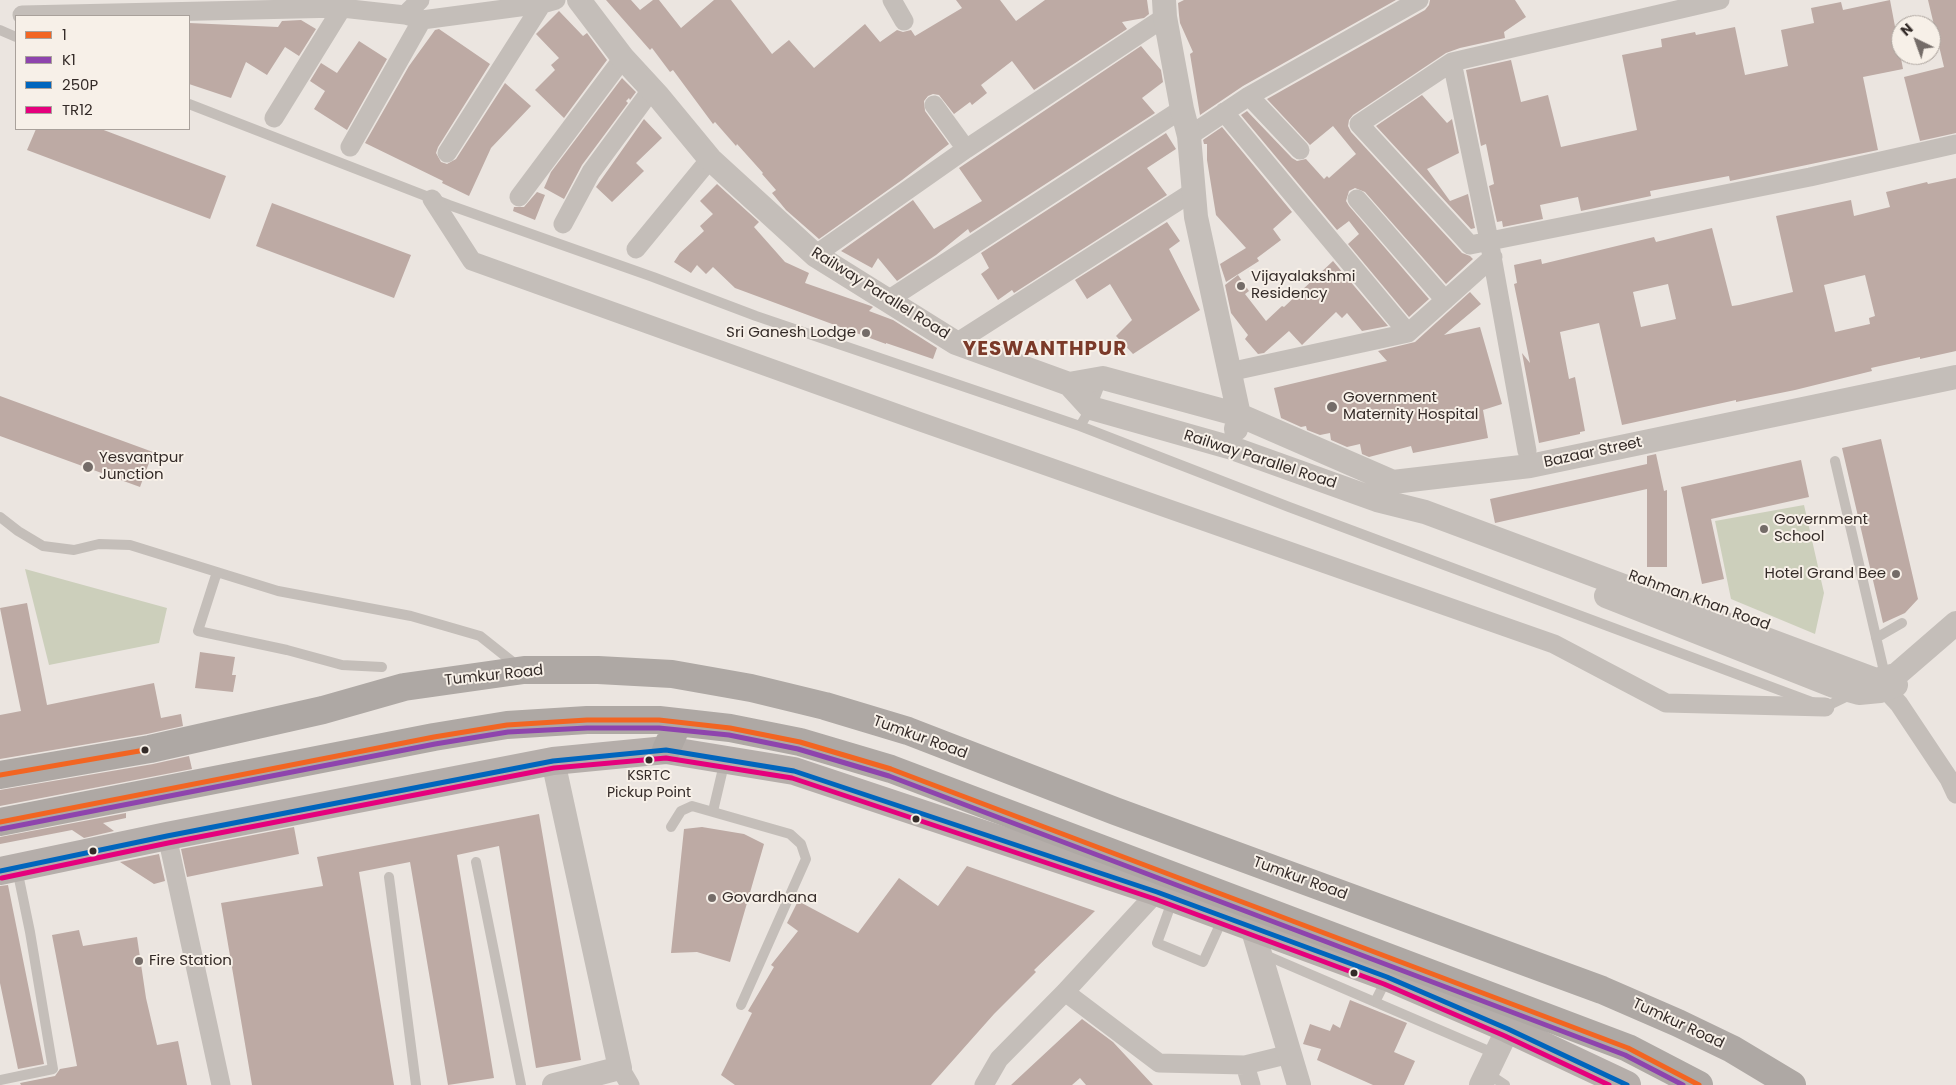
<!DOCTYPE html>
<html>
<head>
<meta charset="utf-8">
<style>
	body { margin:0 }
	#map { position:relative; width:1956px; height:1085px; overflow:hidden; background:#ebe5e0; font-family:Poppins,sans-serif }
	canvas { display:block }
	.legend { position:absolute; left:15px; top:15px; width:175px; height:115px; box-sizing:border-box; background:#f7f0e8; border:1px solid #a9a19b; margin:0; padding:6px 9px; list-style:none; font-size:15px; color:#342b28 }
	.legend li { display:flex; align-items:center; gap:10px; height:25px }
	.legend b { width:25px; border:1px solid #a9a19b }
	.north { position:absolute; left:1891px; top:15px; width:50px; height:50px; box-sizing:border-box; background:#f7f0e8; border:1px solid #a9a19b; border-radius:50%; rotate:318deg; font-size:14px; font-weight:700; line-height:20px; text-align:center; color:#342b28 }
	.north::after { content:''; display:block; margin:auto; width:18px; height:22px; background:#746c68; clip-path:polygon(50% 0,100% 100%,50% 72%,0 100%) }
</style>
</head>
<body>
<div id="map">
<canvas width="1956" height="1085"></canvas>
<ul class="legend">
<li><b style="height:6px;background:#f26522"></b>1</li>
<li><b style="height:6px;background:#8e44ad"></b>K1</li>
<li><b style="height:6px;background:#0065bd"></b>250P</li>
<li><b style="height:6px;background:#e5007d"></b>TR12</li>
</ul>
<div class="north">N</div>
</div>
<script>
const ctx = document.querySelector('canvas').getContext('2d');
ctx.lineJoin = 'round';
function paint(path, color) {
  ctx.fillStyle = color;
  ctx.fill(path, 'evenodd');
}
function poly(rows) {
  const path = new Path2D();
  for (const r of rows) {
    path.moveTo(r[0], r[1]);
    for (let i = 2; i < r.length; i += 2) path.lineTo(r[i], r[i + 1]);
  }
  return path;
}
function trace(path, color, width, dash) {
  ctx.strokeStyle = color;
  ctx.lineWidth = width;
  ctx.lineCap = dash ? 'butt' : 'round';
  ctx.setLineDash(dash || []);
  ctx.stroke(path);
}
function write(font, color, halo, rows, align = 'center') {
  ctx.font = font + ' Poppins,sans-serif';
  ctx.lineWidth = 4;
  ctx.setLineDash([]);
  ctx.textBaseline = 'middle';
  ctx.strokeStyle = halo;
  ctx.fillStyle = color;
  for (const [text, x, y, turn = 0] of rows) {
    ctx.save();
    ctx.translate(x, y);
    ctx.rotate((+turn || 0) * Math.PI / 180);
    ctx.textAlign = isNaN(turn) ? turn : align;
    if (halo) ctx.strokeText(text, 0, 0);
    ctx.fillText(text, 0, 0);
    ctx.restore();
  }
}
const green = poly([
	[1804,505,1824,593,1815,634,1731,599,1715,521],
	[25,569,167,608,159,643,49,665]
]);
const building = poly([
	[606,0,631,0,640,10,653,0,659,0,681,28,714,0,731,0,772,54,789,40,814,68,865,24,880,42,897,30,903,32,911,30,915,36,962,8,956,0,1000,0,1016,21,1045,0,1147,0,1149,14,1144,18,1122,22,1127,29,1034,90,1012,61,981,85,987,93,972,105,970,102,954,114,939,95,933,94,928,96,924,101,925,111,949,144,902,180,819,239,786,210,772,193,776,190,762,174,763,173,737,144,736,146,715,122,713,124,673,70,670,72,652,48,650,50],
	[1184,0,1396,0,1243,86,1200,115,1190,54,1193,52,1180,23,1179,15,1178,3],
	[1430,0,1515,0,1526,17,1504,32,1505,38,1460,48,1446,53,1353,115,1349,120,1348,126,1351,132,1462,253,1470,256,1473,259,1446,284,1365,192,1355,188,1349,191,1346,201,1349,206,1429,299,1409,317,1348,244,1359,234,1349,221,1337,230,1241,115,1247,111,1292,158,1297,161,1306,159,1324,179,1327,176,1329,178,1356,154,1333,126,1310,145,1267,99,1425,10,1429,5],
	[1890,0,1903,69,1863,77,1878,150,1730,181,1729,176,1650,191,1651,196,1581,211,1578,197,1540,205,1543,219,1503,227,1502,221,1497,222,1489,186,1494,184,1486,144,1481,146,1466,70,1511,60,1521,102,1548,95,1561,147,1637,130,1622,55,1662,47,1661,39,1695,32,1696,35,1735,27,1745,75,1788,66,1781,30,1814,23,1811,8,1841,2,1843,10],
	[1928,0,1956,0,1956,133,1920,141,1904,77,1944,67],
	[559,11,583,36,587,33,607,60,564,118,535,90,555,70,551,65,559,58,536,34],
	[301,20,316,29,299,56,285,47,267,75,246,62,231,98,189,84,189,23,278,27,282,21],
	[439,29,490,64,438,147,436,153,441,162,447,164,456,159,505,83,531,106,491,148,469,196,442,183,443,181,365,143,409,66,435,30],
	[359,41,387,59,347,130,314,109,325,91,310,81,321,63,337,73],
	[1141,46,1161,70,1163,82,1142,98,1155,113,970,233,968,229,936,255,897,281,878,258,872,268,841,251,913,200,934,229,982,201,959,168],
	[622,78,636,92,630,100,629,98,626,101,628,103,582,165,564,199,544,188,551,172],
	[1422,95,1447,123,1452,119,1459,153,1427,169,1450,201,1468,194,1475,228,1471,229,1376,126],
	[644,119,662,138,636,163,644,171,612,202,596,187],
	[1222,127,1292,212,1273,229,1281,240,1257,258,1259,261,1226,282,1220,264,1246,248,1216,215,1207,160,1207,144,1204,144,1203,140],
	[36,129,101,129,226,176,210,219,27,150],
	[1166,133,1176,149,1147,168,1167,195,1014,293,1012,290,998,300,981,274,989,268,981,253],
	[1956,178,1956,351,1920,359,1920,357,1871,368,1872,371,1795,390,1736,402,1736,400,1622,425,1599,323,1560,332,1569,379,1575,377,1585,431,1580,432,1580,434,1539,443,1522,353,1530,363,1514,284,1517,283,1514,265,1541,259,1542,264,1654,237,1656,242,1712,228,1732,306,1739,305,1793,292,1776,216,1851,200,1854,216,1890,207,1886,192,1927,182,1928,184],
	[1865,275,1875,316,1869,318,1870,324,1835,332,1824,285],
	[1668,284,1676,319,1641,327,1633,292],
	[717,184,759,222,754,227,785,262,809,273,805,283,871,306,873,307,869,311,893,320,937,348,933,359,886,343,886,344,735,288,713,267,706,274,697,265,691,273,674,262,680,253,704,231,700,226,713,214,700,201],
	[537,192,545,195,535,220,513,211,514,207,524,207],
	[272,203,411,255,394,298,256,246],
	[1167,222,1180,241,1169,249,1200,310,1133,354,1116,336,1132,320,1110,284,1087,299,1075,280],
	[1333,261,1388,326,1362,331,1347,313,1342,318,1336,312,1302,345,1289,331,1264,353,1258,354,1245,339,1248,335,1231,313,1225,285,1238,275,1249,291,1245,294,1266,321,1282,306,1284,307],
	[1470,292,1481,304,1444,335,1480,327,1502,404,1483,410,1488,438,1413,453,1411,446,1369,457,1362,454,1360,444,1347,447,1331,440,1330,433,1320,435,1307,430,1306,426,1301,427,1281,418,1274,388,1387,361,1378,351,1415,342],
	[0,396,153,452,140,487,0,436],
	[1881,439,1918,599,1905,613,1883,623,1842,448],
	[1656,454,1664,491,1667,490,1667,567,1647,567,1647,489,1495,523,1490,499,1647,464,1647,456],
	[1801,460,1809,497,1711,519,1724,579,1702,584,1681,487],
	[27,603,47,705,154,683,161,718,181,714,183,726,147,734,0,759,0,715,21,711,0,608],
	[200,652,235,657,232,675,236,675,233,692,195,688],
	[189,756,192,769,0,806,0,790,153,764],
	[126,813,126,818,103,823,114,831,84,838,72,830,0,844,0,837],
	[539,814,581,1060,536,1068,499,846,457,855,494,1078,448,1085,410,862,359,872,394,1085,252,1085,221,903,323,886,317,857],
	[294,827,299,854,187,877,181,849],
	[702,827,744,834,764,844,730,962,697,952,671,953,684,829],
	[159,854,165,881,154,884,120,862],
	[967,866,1095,911,1034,970,1036,972,994,1014,931,1085,735,1085,721,1075,752,1013,748,1011,774,967,771,965,798,931,787,923,798,901,858,933,899,878,938,906],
	[8,885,44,1064,18,1069,0,983,0,886],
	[79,930,83,946,137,937,146,998,157,1045,178,1041,187,1085,21,1085,20,1083,55,1076,60,1069,77,1066,52,935],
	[1350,1000,1407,1023,1394,1052,1415,1061,1404,1085,1373,1085,1317,1060,1321,1049,1303,1044,1310,1024,1330,1031,1333,1024,1340,1028],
	[1082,1019,1113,1042,1153,1085,1086,1085,1080,1078,1072,1085,1011,1085]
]);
const service = poly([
	[0,30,16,37],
	[189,104,449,205,653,277,756,316,1080,426,1289,507,1825,707,1852,694],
	[1080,426,1091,408,1102,379],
	[1835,461,1883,667],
	[0,517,18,531,43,546,74,550,99,544,130,545,278,591,411,616,480,636,519,667],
	[217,572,198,631,287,650,342,665,382,667],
	[1876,638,1902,623],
	[713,811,725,760],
	[671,827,681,811,692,806,790,834,801,844,806,859,741,1005],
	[476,862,521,1085],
	[389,877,416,1085],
	[1173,899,1157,943,1203,962,1223,918],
	[1263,954,1496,1054],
	[1375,1002,1387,978],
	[1487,1073,1505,1085],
	[0,1080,53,1069,30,932,17,869]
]);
const minor = poly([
	[892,0,904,21],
	[1720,0,1452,62,1359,124,1470,245,1810,177,1956,144],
	[22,15,342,8,405,15,422,20,542,4,556,0],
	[405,15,420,0],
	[1452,62,1489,240,1527,451],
	[1249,96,1300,150],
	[934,105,966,149],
	[1224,112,1408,333],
	[274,118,342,8],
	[1189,136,1249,96,1419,0],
	[350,147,422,20],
	[447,153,542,4],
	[519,197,623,58],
	[432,199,472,261,918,421,1554,644,1666,703,1825,707],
	[1357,199,1445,300],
	[563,224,591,172,652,89],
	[636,249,710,159],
	[815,255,966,149,1165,17],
	[888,300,1182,109],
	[956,343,1194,191],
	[1229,372,1408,333,1493,257],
	[1886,690,1899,704,1949,779,1956,794],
	[167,836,221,1085],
	[1065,992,1159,1063,1245,1065,1290,1054],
	[1245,1065,1251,1085],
	[620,1068,630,1085],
	[984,1085,999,1059,1065,992,1157,892]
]);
const tertiary = poly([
	[579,0,623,58,658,96,710,159,815,255,956,343,1069,384,1091,408,1232,448,1377,500,1425,512,1876,680,1896,675,1956,623],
	[1164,0,1165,17,1182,109,1189,136,1196,217,1239,415,1236,429],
	[1069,384,1103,378,1239,415,1393,482,1530,466,1956,377],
	[1606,596,1834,686,1859,693,1880,691,1896,685],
	[553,761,620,1068,554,1085],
	[1252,927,1299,1085],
	[1481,1085,1516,1012]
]);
const secondary = poly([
	[0,871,167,836,553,761,666,750,794,771,1157,892,1387,977,1508,1029,1627,1085]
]);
const trunk = poly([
	[666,750,678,723],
	[0,775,150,749,323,710,404,687,524,670,598,670,672,674,751,688,825,706,908,731,1115,811,1602,990,1678,1023,1732,1049,1792,1085],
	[0,822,434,737,507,725,587,720,659,720,730,728,800,742,891,769,1628,1048,1699,1085]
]);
const bus1 = poly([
	[0,775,145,750],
	[0,822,434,737,507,725,587,720,659,720,730,728,800,742,891,769,1628,1048,1699,1085]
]);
const bus2 = poly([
	[1,829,435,744,508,732,587,728,659,728,729,735,798,749,889,776,1625,1055,1683,1085]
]);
const bus3 = poly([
	[0,871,167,836,553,761,666,750,794,771,1157,892,1387,977,1508,1029,1627,1085]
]);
const bus4 = poly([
	[2,878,168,843,554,768,666,758,792,778,1155,899,1384,984,1505,1036,1609,1085]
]);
const markers = [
	[1241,286,5,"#746c68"],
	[866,333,5,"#746c68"],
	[1332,407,6,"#746c68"],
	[88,467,6,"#746c68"],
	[1764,529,5,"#746c68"],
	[1896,574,5,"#746c68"],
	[145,750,4.5,"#342b28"],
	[649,760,4.5,"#342b28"],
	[916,819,4.5,"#342b28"],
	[93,851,4.5,"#342b28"],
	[712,898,5,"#746c68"],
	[139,961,5,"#746c68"],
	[1354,973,4.5,"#342b28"]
];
const busNames = [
	["KSRTC",649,776],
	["Pickup Point",649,793]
];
const poiNames = [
	["Vijayalakshmi",1251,277],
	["Residency",1251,294],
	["Sri Ganesh Lodge",856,333,"right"],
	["Government",1343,398],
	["Maternity Hospital",1343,415],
	["Yesvantpur",99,458],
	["Junction",99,475],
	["Government",1774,520],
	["School",1774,537],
	["Hotel Grand Bee",1886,574,"right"],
	["Govardhana",722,898],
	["Fire Station",149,961]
];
const streetNames = [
	["Railway Parallel Road",880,294,32],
	["Bazaar Street",1593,453,-12],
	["Railway Parallel Road",1260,460,18],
	["Rahman Khan Road",1699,601,20],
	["Tumkur Road",494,676,-6],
	["Tumkur Road",920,738,20],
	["Tumkur Road",1300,879,20],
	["Tumkur Road",1678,1024,25]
];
const districtNames = [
	["YESWANTHPUR",1045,350]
];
paint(green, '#cccfbb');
paint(building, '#bdaaa4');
trace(service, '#c4beb9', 10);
trace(minor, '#c4beb9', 19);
trace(tertiary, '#c4beb9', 24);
trace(secondary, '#b5aeaa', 28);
trace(trunk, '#aea8a4', 28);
trace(bus1, '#f26522', 5);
trace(bus2, '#8e44ad', 5);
trace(bus3, '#0065bd', 5);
trace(bus4, '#e5007d', 5);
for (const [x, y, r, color] of markers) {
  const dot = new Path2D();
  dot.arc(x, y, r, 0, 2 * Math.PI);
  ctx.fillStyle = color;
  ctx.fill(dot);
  trace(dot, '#f7f0e8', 2);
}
write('14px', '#342b28', '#f7f0e8', busNames);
write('15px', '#342b28', '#f7f0e8', poiNames, 'left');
write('15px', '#342b28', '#f7f0e8', streetNames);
ctx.letterSpacing = '1px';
write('bold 20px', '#7b3a29', '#f7f0e8', districtNames);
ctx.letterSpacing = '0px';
</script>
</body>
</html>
